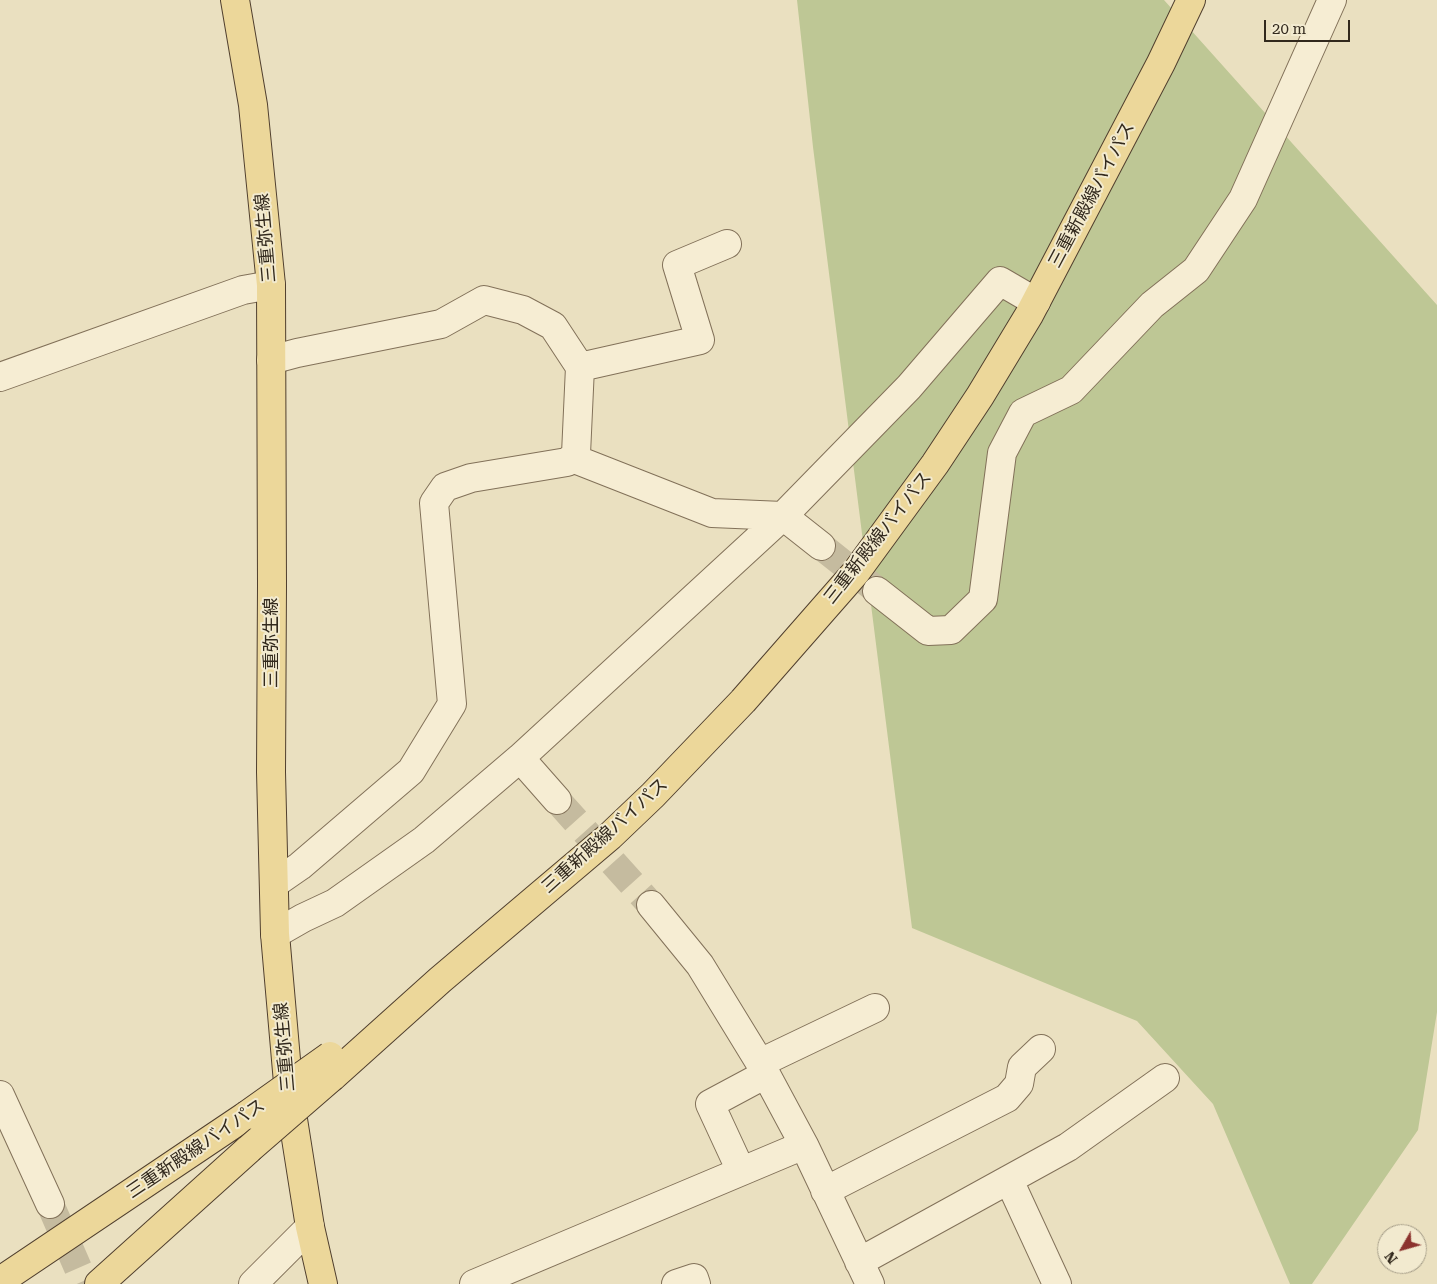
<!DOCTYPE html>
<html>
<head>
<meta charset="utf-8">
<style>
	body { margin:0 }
	#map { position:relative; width:1437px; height:1284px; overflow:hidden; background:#eae0c0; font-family:"Roboto Serif",serif }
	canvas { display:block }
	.north { position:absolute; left:1377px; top:1224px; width:50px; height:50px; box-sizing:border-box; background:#f2eacf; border:1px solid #a59d88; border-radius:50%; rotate:232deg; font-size:14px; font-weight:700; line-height:20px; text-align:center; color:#32291d }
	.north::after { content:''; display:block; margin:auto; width:18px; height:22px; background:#8c332e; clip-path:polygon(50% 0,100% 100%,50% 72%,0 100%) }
	.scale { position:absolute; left:1264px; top:20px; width:86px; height:22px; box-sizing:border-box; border:2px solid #32291d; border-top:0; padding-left:6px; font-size:15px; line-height:18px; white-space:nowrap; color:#32291d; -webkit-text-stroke:4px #f2eacf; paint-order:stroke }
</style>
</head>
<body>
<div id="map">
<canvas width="1437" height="1284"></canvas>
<div class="north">N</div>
<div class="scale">20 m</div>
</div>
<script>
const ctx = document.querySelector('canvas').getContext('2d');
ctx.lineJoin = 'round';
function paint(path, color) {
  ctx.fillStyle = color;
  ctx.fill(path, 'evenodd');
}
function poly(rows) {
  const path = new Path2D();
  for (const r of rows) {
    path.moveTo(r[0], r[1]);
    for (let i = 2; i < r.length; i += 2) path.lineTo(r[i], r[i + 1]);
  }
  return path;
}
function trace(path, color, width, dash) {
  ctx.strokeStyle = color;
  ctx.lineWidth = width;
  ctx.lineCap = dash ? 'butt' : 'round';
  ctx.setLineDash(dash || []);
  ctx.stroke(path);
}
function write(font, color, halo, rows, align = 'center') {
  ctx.font = font + ' "Roboto Serif","Noto Sans JP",serif';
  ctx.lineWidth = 4;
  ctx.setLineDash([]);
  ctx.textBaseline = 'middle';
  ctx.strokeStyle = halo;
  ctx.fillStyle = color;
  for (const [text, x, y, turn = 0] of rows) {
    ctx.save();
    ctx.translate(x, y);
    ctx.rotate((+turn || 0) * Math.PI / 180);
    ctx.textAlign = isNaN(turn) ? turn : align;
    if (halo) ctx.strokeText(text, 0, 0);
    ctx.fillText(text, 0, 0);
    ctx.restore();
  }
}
const green = poly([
	[797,0,1164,0,1437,305,1437,1012,1418,1130,1312,1284,1290,1284,1213,1104,1137,1021,912,928,813,147]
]);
const minorTunnel = poly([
	[821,546,874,588],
	[557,800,651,905],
	[50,1204,85,1284]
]);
const minor = poly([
	[271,360,297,353,441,324,484,300,523,310,553,326,580,367,700,340,677,265,727,244],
	[0,377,243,290,271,285],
	[572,458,712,513,783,516,821,546],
	[877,591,928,631,951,630,983,599,1002,453,1023,413,1071,390,1152,305,1196,270,1243,199,1332,0],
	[520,758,783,516,909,387,1000,281,1036,302],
	[274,884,300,866,411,771,452,704,434,503,445,487,471,478,567,462,572,458,576,454,580,367],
	[651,905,700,965,760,1063],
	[275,934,303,918,335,903,424,840,520,758,557,800],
	[0,1095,50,1204],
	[741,1171,710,1104,766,1074],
	[1009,1180,1057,1284],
	[825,1191,1007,1098,1019,1084,1022,1067,1041,1049],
	[859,1262,1068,1147,1165,1078],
	[253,1284,310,1227],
	[474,1284,804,1145],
	[676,1284,694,1278,696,1284],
	[870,1284,804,1145,760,1063,875,1008]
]);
const major = poly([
	[235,0,253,105,271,285,272,586,271,772,275,934,289,1094,310,1227,323,1284],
	[332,1077,440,980,610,836,653,795,743,701,856,572,935,464,980,396,1029,315,1161,63,1191,0],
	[0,1281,247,1115],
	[99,1284,249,1149]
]);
const majorBridge = poly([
	[247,1115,330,1056],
	[249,1149,332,1077]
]);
const streetNames = [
	["三重新殿線バイパス",1092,195,-62],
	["三重弥生線",266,238,-95],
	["三重新殿線バイパス",878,538,-52],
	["三重弥生線",272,643,-90],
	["三重新殿線バイパス",605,836,-42],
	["三重弥生線",285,1047,-95],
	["三重新殿線バイパス",196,1149,-34]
];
paint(green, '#bec795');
trace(minorTunnel, '#c5bb9f', 28, [28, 14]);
trace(minor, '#827159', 30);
trace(major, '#503f2e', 30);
trace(minor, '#f6edd3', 28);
trace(major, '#ecd79a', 28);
trace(majorBridge, '#503f2e', 30, []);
trace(majorBridge, '#ecd79a', 28);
write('18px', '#32291d', '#f2eacf', streetNames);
</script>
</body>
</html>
